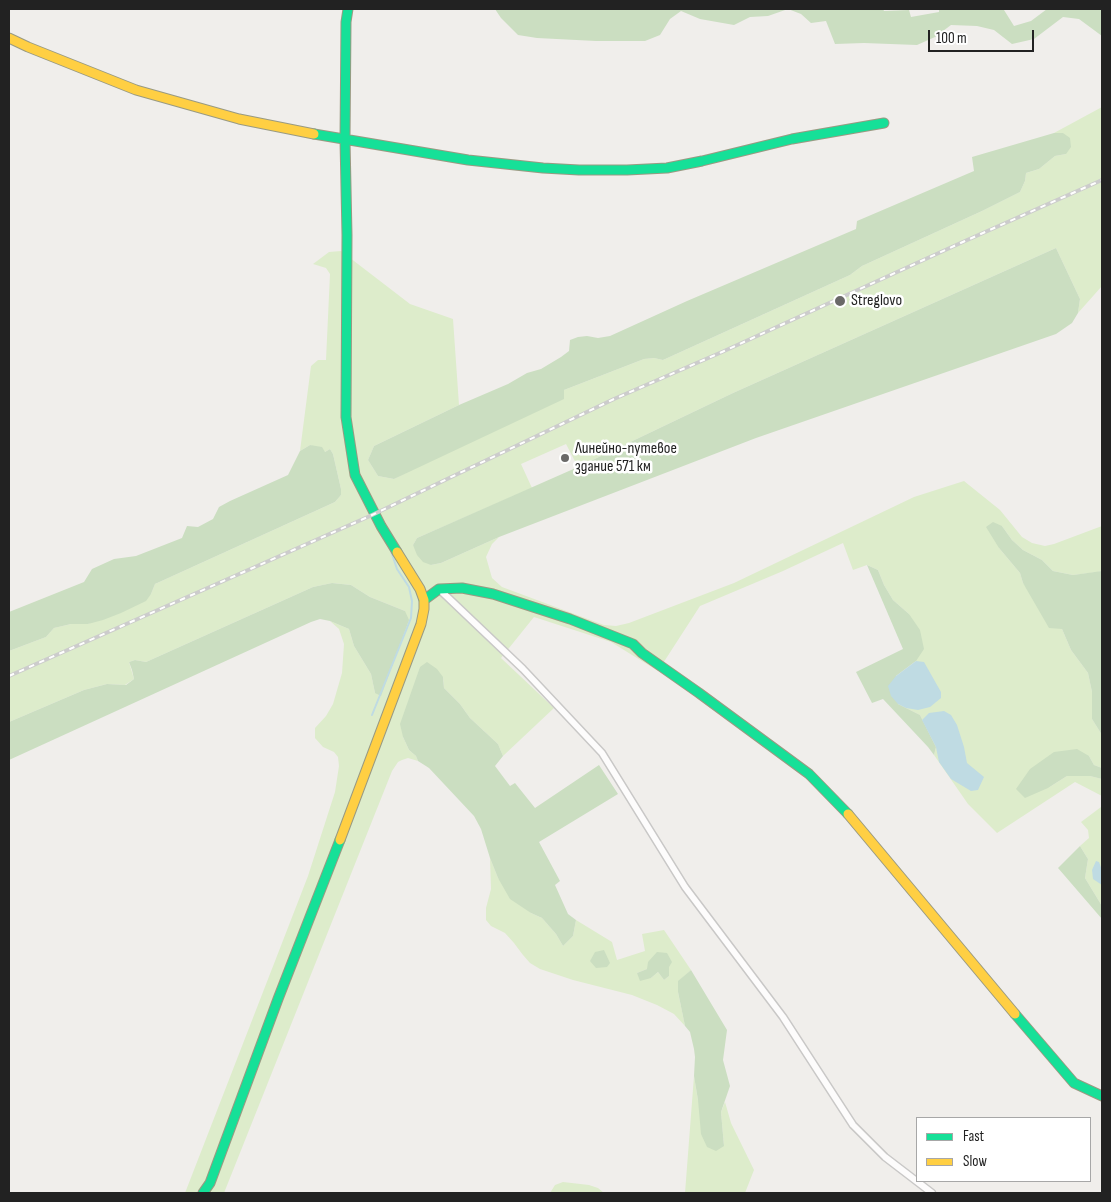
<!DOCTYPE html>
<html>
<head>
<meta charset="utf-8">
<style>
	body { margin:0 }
	#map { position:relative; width:1111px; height:1202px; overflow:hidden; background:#f0eeeb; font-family:"Sofia Sans Condensed",sans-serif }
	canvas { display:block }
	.frame { position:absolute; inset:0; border:10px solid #222; pointer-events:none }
	.legend { position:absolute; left:916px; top:1117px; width:175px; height:65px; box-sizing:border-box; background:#fff; border:1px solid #a7a7a7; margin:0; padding:6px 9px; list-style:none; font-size:15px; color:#222 }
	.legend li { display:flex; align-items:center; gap:10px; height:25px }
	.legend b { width:25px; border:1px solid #a7a7a7 }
	.scale { position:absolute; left:928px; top:30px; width:106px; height:22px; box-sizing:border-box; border:2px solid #222; border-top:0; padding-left:6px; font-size:15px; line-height:18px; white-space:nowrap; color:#222; -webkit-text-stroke:4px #fff; paint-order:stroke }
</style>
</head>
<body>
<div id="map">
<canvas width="1111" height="1202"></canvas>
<div class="frame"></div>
<ul class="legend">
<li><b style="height:6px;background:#16e098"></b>Fast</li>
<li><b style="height:6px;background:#ffcf43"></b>Slow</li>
</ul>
<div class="scale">100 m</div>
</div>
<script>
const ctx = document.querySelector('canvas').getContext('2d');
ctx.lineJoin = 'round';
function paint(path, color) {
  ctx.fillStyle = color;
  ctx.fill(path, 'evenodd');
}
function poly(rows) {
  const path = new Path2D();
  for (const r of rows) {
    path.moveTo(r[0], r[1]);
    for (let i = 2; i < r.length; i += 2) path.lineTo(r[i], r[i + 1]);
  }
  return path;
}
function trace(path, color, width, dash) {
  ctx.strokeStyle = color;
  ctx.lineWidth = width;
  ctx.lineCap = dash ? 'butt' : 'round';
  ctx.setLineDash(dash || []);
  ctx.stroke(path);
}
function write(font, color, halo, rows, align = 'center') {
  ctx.font = font + ' "Sofia Sans Condensed",sans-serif';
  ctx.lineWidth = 5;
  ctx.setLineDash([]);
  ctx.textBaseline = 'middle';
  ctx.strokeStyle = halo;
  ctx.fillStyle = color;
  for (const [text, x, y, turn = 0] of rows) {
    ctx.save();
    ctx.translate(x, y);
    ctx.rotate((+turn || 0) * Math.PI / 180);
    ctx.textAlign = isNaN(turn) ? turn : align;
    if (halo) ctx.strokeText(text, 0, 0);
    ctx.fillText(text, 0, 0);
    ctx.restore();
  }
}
const grass = poly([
	[1102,107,1102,286,1078,313,1080,299,1056,248,733,393,578,467,566,444,521,464,532,488,417,538,413,545,431,565,441,563,499,537,492,544,486,557,492,578,502,587,604,625,616,626,629,623,734,583,914,497,964,481,1000,510,1022,537,1032,543,1045,546,1054,544,1102,526,1102,571,1098,572,1073,575,1053,571,1042,560,1023,550,1012,540,1002,526,999,548,1020,573,1023,583,1062,629,1071,650,1088,673,1092,692,1092,719,1102,735,1102,768,1094,765,1089,756,1048,788,1067,776,1090,776,1102,779,1102,906,1085,878,1088,859,1080,846,1089,838,1088,830,1081,822,1101,807,1102,796,1075,782,997,833,968,804,934,755,936,747,920,715,898,704,916,661,909,614,893,600,884,585,878,570,867,565,853,570,843,543,783,571,700,606,658,671,611,642,534,617,501,658,554,708,503,756,498,744,470,718,460,704,444,688,443,677,403,737,409,750,416,756,418,761,408,758,402,760,398,762,392,771,224,1193,185,1193,308,876,335,792,339,766,338,757,334,752,323,747,315,738,315,728,326,716,333,704,342,673,344,644,339,629,330,621,349,629,354,646,371,674,375,693,405,611,370,597,351,585,332,583,313,587,146,662,135,660,129,662,134,679,125,685,107,684,84,690,9,722,9,651,46,637,54,628,71,624,88,624,151,594,155,584,335,502,341,495,341,489,333,454,330,449,325,452,310,445,300,451,311,366,318,360,326,360,330,274,326,268,313,264,329,252,341,251,410,304,453,319,459,405,374,446,368,460,378,476,394,479,564,390,644,359,654,358,663,360,850,275,862,266,982,211,1020,192,1025,181,1026,173,1039,169,1055,156,1066,154,1063,133,1054,133],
	[490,858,498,878,531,913,542,918,556,934,563,946,573,936,576,920,612,942,617,960,645,951,642,934,664,930,691,970,678,982,678,992,685,1026,674,1014,657,1005,632,995,573,980,540,969,530,963,523,955,514,943,505,933,491,926,486,920,486,908,491,889],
	[669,967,669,976,664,980,658,972,651,978,637,973,647,969],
	[694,1076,698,1100,724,1146,721,1112,725,1102,731,1123,754,1170,745,1193,685,1193],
	[563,1182,589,1185,598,1188,604,1193,550,1193,555,1185]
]);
const forest = poly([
	[495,9,883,9,884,11,909,10,911,17,939,12,939,9,1002,9,1004,10,1014,26,1031,21,1047,9,1102,9,1102,36,1079,19,1063,17,1034,39,1012,44,994,30,977,26,951,25,935,37,917,45,864,43,835,44,826,21,811,23,801,14,788,9,768,16,750,17,734,25,700,19,681,11,670,19,660,35,645,41,596,41,537,38,518,35,501,18],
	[1054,133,1063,133,1070,138,1071,147,1066,154,1055,156,1039,169,1026,173,1025,181,1020,192,982,211,862,266,850,275,663,360,654,358,644,359,564,390,564,399,394,479,378,476,368,460,374,446,459,405,508,384,527,373,541,369,561,357,569,351,570,340,578,337,587,336,598,338,610,336,687,301,856,229,857,221,974,171,972,157],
	[1056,248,1080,299,1078,313,1072,323,1056,334,756,438,499,537,441,563,431,565,423,562,417,555,413,545,417,538,578,467,733,393],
	[310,445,322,447,325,452,330,449,333,454,341,489,341,495,335,502,155,584,151,594,146,601,121,613,103,620,88,624,71,624,54,628,46,637,9,651,9,612,84,582,92,569,114,559,136,556,182,538,187,526,198,527,213,519,219,507,230,501,288,475,300,451],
	[993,522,1002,526,1012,540,1023,550,1042,560,1053,571,1073,575,1102,571,1102,735,1092,719,1092,692,1088,673,1071,650,1062,629,1049,628,1023,583,1020,573,999,548,986,527],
	[867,565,878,570,884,585,893,600,909,614,920,630,924,649,916,661,896,676,898,704,920,715,936,747,934,755,928,747,883,699,872,703,856,672,903,649],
	[332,583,351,585,370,597,405,611,409,620,381,696,375,693,371,674,354,646,349,629,330,621,320,619,311,622,9,760,9,722,84,690,107,684,126,685,134,679,132,670,129,662,135,660,146,662,313,587],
	[427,662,437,669,443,677,444,688,460,704,470,718,498,744,503,756,495,766,510,786,515,783,535,808,599,765,618,794,539,842,560,881,555,885,568,914,576,920,573,936,563,946,556,934,542,918,531,913,510,899,498,878,490,858,481,829,474,816,429,768,418,761,416,756,409,750,403,737,400,724,420,667],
	[1077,749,1089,756,1094,765,1102,768,1102,779,1090,776,1067,776,1048,788,1025,798,1016,789,1030,769,1054,752],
	[1080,846,1088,859,1085,878,1102,906,1102,919,1058,868],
	[604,950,610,963,607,967,596,968,590,961,595,952],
	[657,952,667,953,672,962,669,967,669,976,664,980,658,972,651,978,640,981,637,973,647,969,648,962],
	[691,970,727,1030,723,1060,730,1086,721,1112,724,1146,716,1151,707,1147,701,1134,698,1100,694,1076,695,1057,694,1049,690,1032,685,1026,678,992,678,981]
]);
const water = poly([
	[916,661,924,662,941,692,941,698,930,707,918,710,906,708,898,704,891,696,888,686,896,676],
	[944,711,951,715,957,725,964,747,967,763,984,777,978,790,971,791,951,779,939,762,936,747,922,720,929,713],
	[1096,861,1099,862,1102,870,1102,885,1093,879,1092,870]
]);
const stream = poly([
	[372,715,411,618,412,601,409,587,397,569,391,551,386,541]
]);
const street = poly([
	[439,589,523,669,602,753,685,887,783,1017,853,1125,885,1157,932,1193]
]);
const fast = poly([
	[348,9,346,22,345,140,347,235,346,417,355,475,381,526,397,552],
	[314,134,468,160,543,168,579,170,627,170,667,168,702,161,792,139,884,123],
	[424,600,439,589,462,588,493,594,570,619,633,644,642,653,699,693,809,774,848,814],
	[1015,1014,1074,1083,1102,1096],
	[203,1193,210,1183,278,999,340,840]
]);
const slow = poly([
	[9,38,28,47,136,90,239,119,314,134],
	[848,814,1015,1014],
	[340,840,421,624,424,609,424,600,420,589,397,552]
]);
const rail = poly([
	[9,676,370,516,614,399,722,352,965,241,1102,180]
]);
const markers = [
	[840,301,6,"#6a6968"],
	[565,458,5,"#6a6968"]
];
const poiNames = [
	["Streglovo",851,301],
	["Линейно-путевое",575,449],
	["здание 571 км",575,467]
];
paint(grass, '#ddeccb');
paint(forest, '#cbdec1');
paint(water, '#bfdbe3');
trace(stream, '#bfdbe3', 2);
trace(street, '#c9c8c7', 9);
trace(fast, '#999a82', 11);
trace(slow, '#999a82', 11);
trace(street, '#fdfcfc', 6);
trace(fast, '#16e098', 9);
trace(slow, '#ffcf43', 9);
trace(rail, '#ccc', 4);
trace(rail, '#fff', 2, [5.5]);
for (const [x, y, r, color] of markers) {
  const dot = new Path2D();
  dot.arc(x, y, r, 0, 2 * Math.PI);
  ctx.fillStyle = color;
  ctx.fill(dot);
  trace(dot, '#fff', 2);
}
write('16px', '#222', '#fff', poiNames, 'left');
</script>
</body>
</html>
